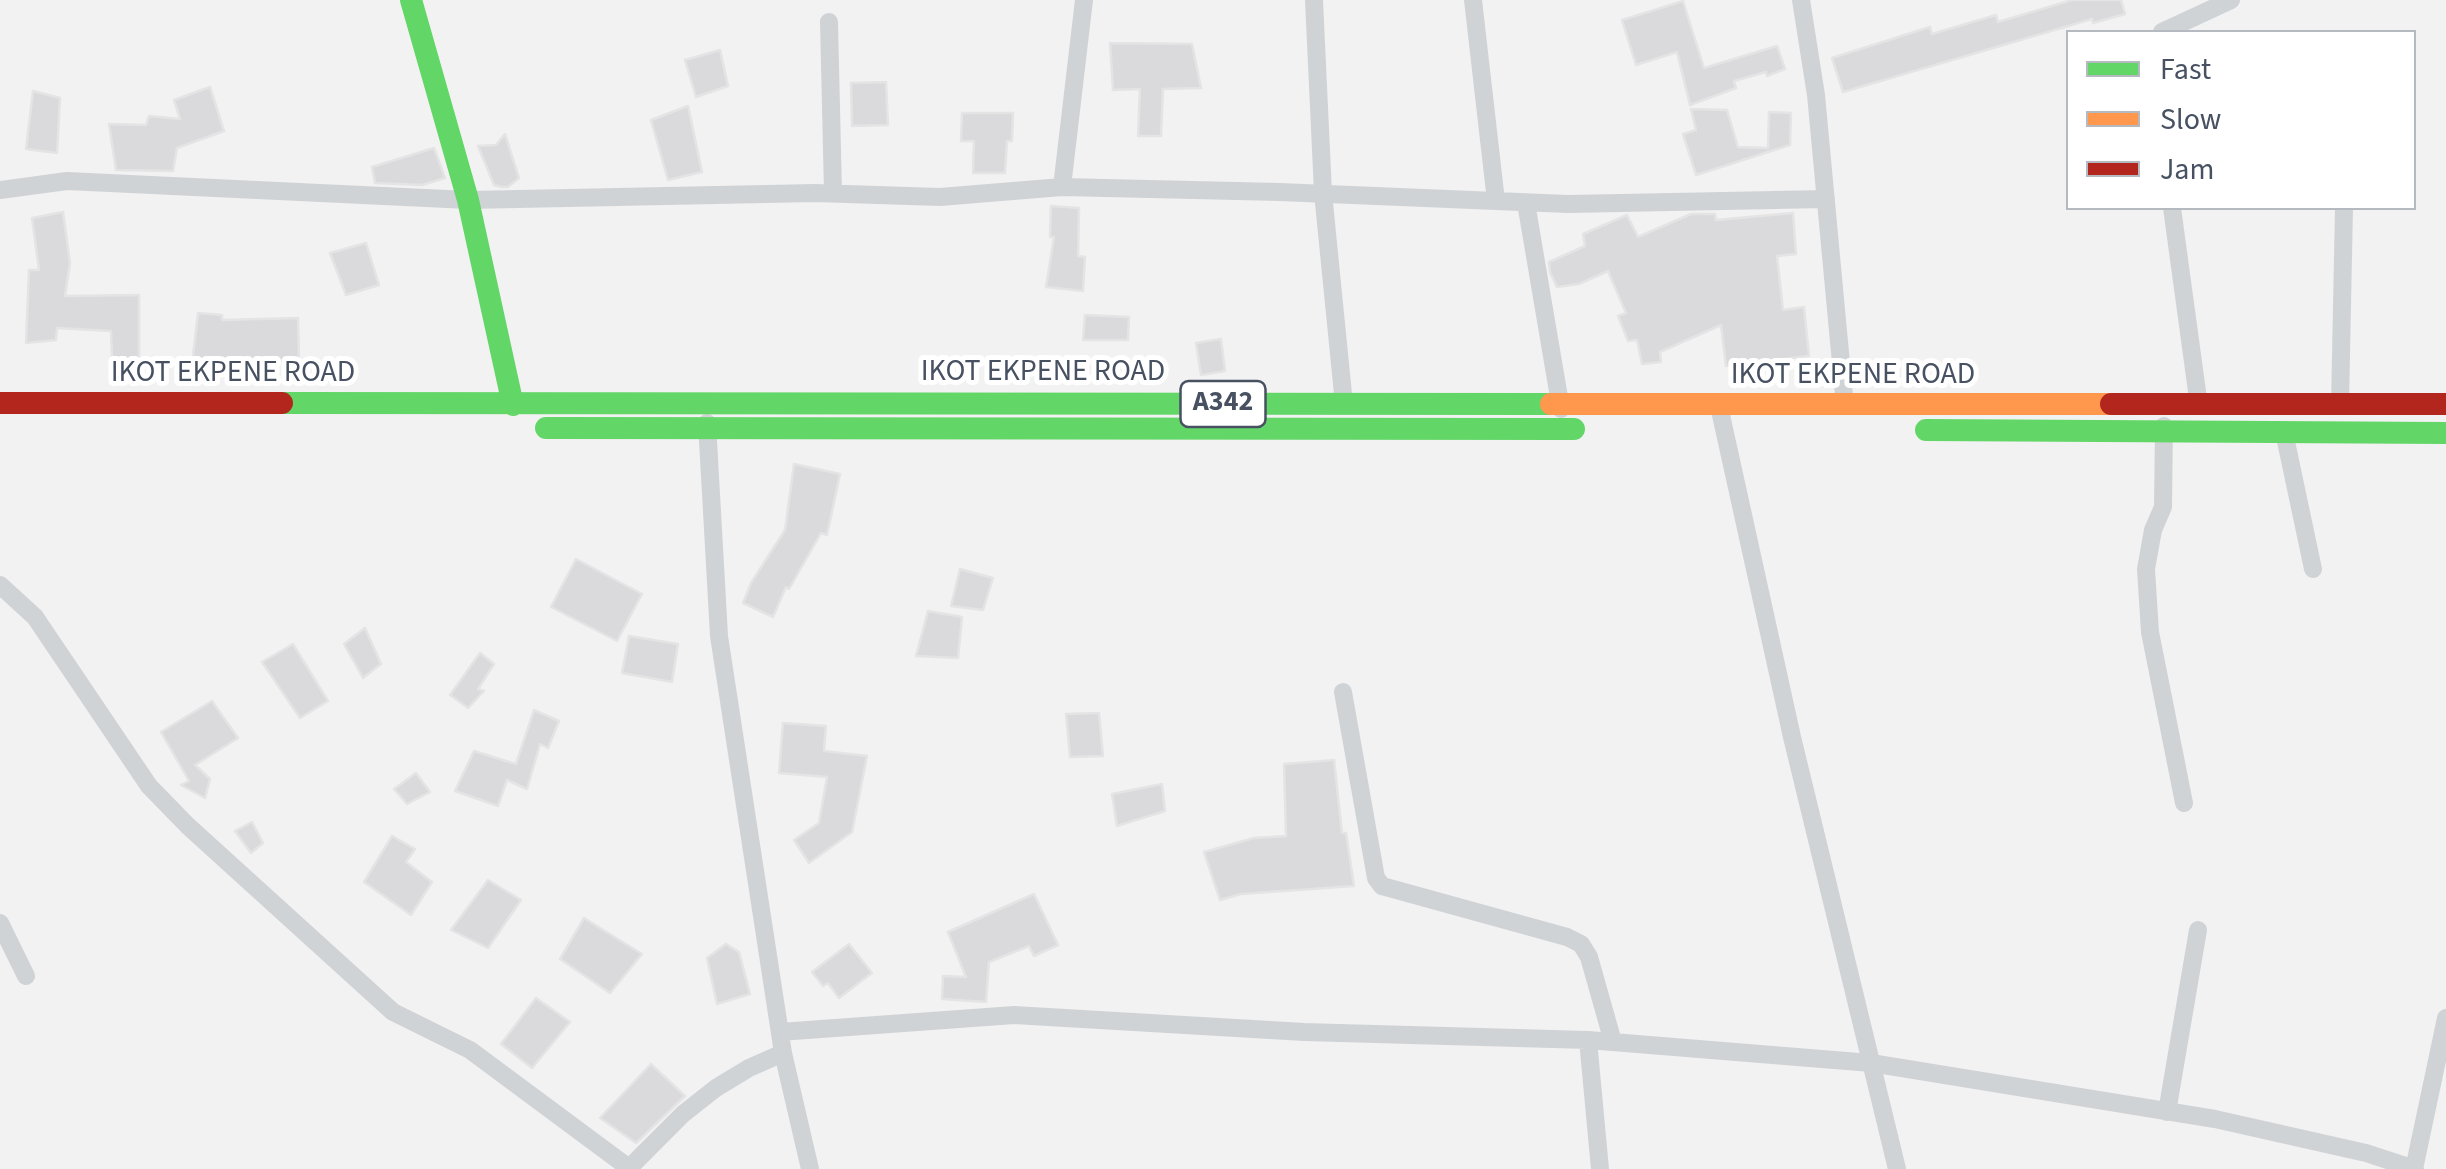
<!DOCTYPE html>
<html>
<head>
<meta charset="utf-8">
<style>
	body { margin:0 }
	#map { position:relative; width:2446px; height:1169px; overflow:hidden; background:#f3f2f2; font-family:"Source Sans 3",sans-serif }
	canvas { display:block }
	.legend { position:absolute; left:2066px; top:30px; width:350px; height:180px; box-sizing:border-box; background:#fff; border:2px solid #b5b9c0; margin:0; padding:12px 18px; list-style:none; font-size:30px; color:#475162 }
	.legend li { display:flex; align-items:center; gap:20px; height:50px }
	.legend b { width:50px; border:2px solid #b5b9c0 }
</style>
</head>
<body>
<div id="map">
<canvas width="2446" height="1169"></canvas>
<ul class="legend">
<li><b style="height:12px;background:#63d668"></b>Fast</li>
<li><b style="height:12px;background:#ff974d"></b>Slow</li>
<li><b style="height:12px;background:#b3261e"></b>Jam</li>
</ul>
</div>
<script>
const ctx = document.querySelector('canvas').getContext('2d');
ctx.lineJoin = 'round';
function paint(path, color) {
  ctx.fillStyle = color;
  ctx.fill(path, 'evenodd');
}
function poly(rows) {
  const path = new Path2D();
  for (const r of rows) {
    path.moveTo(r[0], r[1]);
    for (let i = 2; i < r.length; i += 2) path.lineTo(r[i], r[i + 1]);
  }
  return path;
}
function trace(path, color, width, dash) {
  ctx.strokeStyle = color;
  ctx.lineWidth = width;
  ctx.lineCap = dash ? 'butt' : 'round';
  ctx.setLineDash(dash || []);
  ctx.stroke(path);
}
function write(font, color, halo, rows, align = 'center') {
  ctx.font = font + ' "Source Sans 3",sans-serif';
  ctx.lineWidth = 10;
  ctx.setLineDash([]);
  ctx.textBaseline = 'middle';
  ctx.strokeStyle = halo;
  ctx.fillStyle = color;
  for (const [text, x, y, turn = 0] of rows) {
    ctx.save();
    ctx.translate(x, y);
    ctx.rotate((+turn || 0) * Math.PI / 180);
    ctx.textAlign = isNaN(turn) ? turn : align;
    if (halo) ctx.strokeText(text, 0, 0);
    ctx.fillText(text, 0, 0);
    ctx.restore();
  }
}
const building = poly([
	[2072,0,2121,0,2125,14,2093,23,2092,19,1843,92,1832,58,1930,27,1932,34,1996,15,1998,22,2072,0],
	[1683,1,1704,68,1777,46,1785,69,1767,76,1766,72,1734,81,1736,88,1690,105,1677,52,1636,65,1622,20,1683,1],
	[1110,43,1192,44,1201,88,1163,89,1161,136,1138,136,1140,89,1113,90,1110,43],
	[720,50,728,86,696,97,685,60,720,50],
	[886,82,888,125,852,126,851,83,886,82],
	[210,87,224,131,177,148,173,171,116,170,109,124,146,125,149,116,180,119,174,100,210,87],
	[33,91,60,98,57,153,26,149,33,91],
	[688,106,702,172,668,180,651,120,688,106],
	[1691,109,1727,110,1738,147,1768,148,1769,112,1791,113,1790,145,1696,175,1683,134,1696,130,1691,109],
	[962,113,1013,113,1012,141,1007,141,1005,173,973,173,974,141,961,141,962,113],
	[505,134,519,178,508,187,502,187,494,185,478,146,496,145,505,134],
	[434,148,445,178,422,185,375,183,372,167,434,148],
	[1051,206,1079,208,1078,256,1085,257,1083,291,1046,287,1054,237,1050,237,1051,206],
	[63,212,70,263,65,296,139,295,139,361,112,359,111,331,57,328,56,340,26,343,29,270,39,270,32,218,63,212],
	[1793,213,1796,254,1777,256,1783,310,1804,307,1809,356,1726,366,1721,325,1660,352,1661,362,1642,364,1637,340,1628,341,1618,316,1626,313,1608,271,1579,284,1557,287,1550,272,1549,262,1585,246,1583,234,1627,215,1638,237,1691,214,1715,214,1716,220,1793,213],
	[366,243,379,285,346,295,330,253,366,243],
	[198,313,222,315,222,320,298,318,299,362,219,364,219,373,191,373,198,313],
	[1085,315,1129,317,1128,340,1083,340,1085,315],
	[1221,339,1225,371,1201,375,1196,343,1221,339],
	[794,464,840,474,827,535,821,533,789,589,786,587,773,617,743,603,751,583,785,530,794,464],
	[576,559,642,594,617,641,551,607,576,559],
	[960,569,993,578,983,610,951,606,960,569],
	[928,611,962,617,958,658,916,656,928,611],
	[365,628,381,664,363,678,344,644,365,628],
	[629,636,678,644,672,682,622,673,629,636],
	[293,644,328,701,300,718,262,662,293,644],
	[480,653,494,664,478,689,484,691,468,708,450,695,480,653],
	[212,701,238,738,195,765,210,779,205,798,181,785,189,781,161,732,212,701],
	[534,710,559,721,548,748,540,744,527,789,507,780,498,806,455,791,474,751,516,764,534,710],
	[1099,713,1103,756,1070,757,1066,714,1099,713],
	[783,723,826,726,824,751,867,756,852,832,809,863,794,840,819,823,827,777,779,773,783,723],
	[1334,760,1342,833,1346,833,1354,886,1241,894,1220,900,1204,852,1254,838,1286,836,1284,764,1334,760],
	[416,773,430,792,407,804,394,789,416,773],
	[1162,784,1165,811,1117,826,1112,794,1162,784],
	[252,822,263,843,251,853,235,831,252,822],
	[392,836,415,849,406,862,432,882,411,915,364,882,392,836],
	[488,880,521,900,488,948,451,930,488,880],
	[1034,894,1058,945,1034,956,1029,946,989,962,986,1002,942,999,943,976,966,977,948,932,1034,894],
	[584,918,642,954,610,993,560,959,584,918],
	[726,944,739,952,750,994,717,1004,707,958,726,944],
	[849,944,872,973,839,998,828,983,823,986,812,972,849,944],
	[536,998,570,1022,532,1068,501,1044,536,998],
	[651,1064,685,1096,636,1143,600,1118,651,1064]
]);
const street = poly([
	[1314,0,1323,193,1344,404],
	[1473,0,1496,201],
	[1801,0,1816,95,1845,406],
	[829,22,833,193],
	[2162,32,2231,0],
	[1062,187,1084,0],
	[0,190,67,181,468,200,815,193,940,197,1062,187,1280,192,1568,204,1826,199],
	[1526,203,1561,409],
	[2172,208,2199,406],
	[2340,404,2344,208],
	[1719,406,1792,737,1897,1169],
	[707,423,719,636,783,1053,810,1169],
	[2164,426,2163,507,2153,530,2146,569,2150,632,2184,803],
	[2284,432,2313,569],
	[0,585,35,617,149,786,188,826,393,1012,470,1050,629,1168],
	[1343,692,1376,878,1382,886,1567,937,1581,944,1589,957,1613,1042],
	[0,923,26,976],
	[780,1032,1014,1015,1304,1032,1588,1040,1871,1063,2215,1119,2366,1153,2415,1169],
	[1588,1040,1600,1169],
	[2167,1112,2198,930],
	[628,1169,683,1114,716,1088,749,1068,783,1053],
	[2414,1169,2446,1018]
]);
const fast = poly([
	[411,0,468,200,513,405],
	[282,403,1551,404],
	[546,428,1574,429],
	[1926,430,2446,433]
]);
const slow = poly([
	[1551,404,2111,404]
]);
const jam = poly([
	[0,403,282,403],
	[2111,404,2446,404]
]);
const shields = [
	[1223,404,85]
];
const shieldNames = [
	["A342",1223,404]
];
const streetNames = [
	["IKOT EKPENE ROAD",1043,373],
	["IKOT EKPENE ROAD",233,374],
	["IKOT EKPENE ROAD",1853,376]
];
paint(building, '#dadadd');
trace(building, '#e4e4e5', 2.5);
trace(street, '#d0d3d6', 18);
trace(fast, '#63d668', 22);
trace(slow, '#ff974d', 22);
trace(jam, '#b3261e', 22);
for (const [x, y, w] of shields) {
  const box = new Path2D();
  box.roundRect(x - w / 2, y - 23, w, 46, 8);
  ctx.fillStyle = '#fff';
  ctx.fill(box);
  trace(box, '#475162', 2.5);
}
write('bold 28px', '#475162', null, shieldNames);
write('30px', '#475162', '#fff', streetNames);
</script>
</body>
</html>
